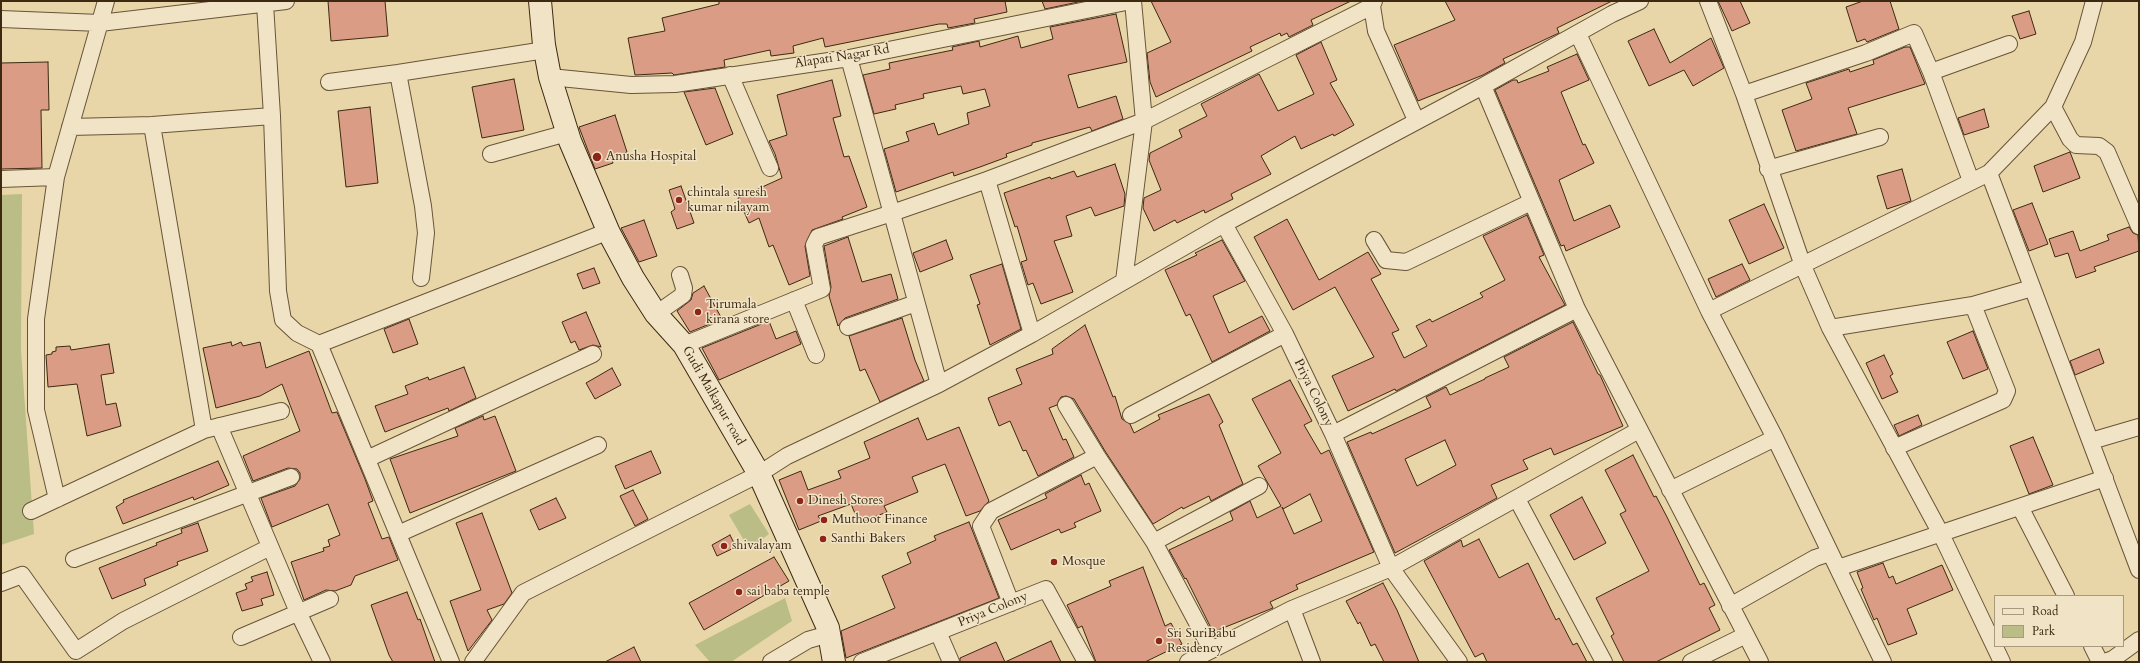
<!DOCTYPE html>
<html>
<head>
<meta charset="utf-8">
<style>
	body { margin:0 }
	#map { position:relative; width:2140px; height:663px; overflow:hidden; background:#e9d6a8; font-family:Cardo,serif }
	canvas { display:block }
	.frame { position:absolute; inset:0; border:2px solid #3d2912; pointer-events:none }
	.legend { position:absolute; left:1994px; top:595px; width:130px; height:52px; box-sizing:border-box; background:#f1e4c6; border:1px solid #a9997e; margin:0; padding:5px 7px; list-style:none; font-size:12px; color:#3d2912 }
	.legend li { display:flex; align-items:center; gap:8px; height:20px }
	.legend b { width:20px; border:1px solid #a9997e }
</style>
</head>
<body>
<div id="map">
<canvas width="2140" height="663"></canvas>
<div class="frame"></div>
<ul class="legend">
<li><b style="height:5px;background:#f1e4c6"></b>Road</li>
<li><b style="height:11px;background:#babd85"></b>Park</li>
</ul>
</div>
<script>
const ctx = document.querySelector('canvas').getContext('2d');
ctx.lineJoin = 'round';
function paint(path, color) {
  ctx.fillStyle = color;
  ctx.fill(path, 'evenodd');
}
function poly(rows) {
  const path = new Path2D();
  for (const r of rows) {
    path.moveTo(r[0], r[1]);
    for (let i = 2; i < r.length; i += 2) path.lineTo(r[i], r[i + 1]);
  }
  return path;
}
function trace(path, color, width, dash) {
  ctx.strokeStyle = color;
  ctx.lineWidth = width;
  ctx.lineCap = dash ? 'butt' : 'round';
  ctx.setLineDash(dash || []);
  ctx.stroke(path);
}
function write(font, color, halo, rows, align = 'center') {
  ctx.font = font + ' Cardo,serif';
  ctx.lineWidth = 3;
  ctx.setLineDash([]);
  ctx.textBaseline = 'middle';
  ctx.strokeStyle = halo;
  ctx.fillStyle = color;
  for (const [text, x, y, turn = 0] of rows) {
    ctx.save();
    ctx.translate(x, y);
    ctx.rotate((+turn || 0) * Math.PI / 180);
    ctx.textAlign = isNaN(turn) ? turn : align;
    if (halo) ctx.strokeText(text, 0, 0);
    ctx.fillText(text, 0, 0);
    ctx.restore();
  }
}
const green = poly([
	[22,194,21,350,34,534,1,545,1,195],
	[750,504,769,534,749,549,729,515],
	[785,598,792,621,731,662,710,662,695,645]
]);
const building = poly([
	[328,1,385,1,388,36,331,41,328,1],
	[719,1,1005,1,1007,12,974,19,975,23,948,28,947,24,939,24,825,47,823,38,793,46,794,53,771,56,770,50,724,60,725,67,674,75,672,73,635,75,628,38,665,31,662,18,719,4,719,1],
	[1042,1,1083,1,1045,9,1042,1],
	[1151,1,1351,1,1311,20,1313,25,1289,37,1287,33,1281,36,1280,33,1250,47,1252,51,1156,97,1150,82,1147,53,1171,42,1151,1],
	[1445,1,1612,1,1557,28,1559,33,1503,59,1505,63,1483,75,1418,101,1394,45,1455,20,1445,1],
	[1718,1,1740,1,1750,23,1732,31,1718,1],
	[1863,1,1890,1,1899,29,1867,42,1865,39,1857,42,1846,7,1863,1],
	[2029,11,2036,34,2020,39,2012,16,2029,11],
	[1116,14,1127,62,1068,75,1078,108,1116,96,1123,119,1092,131,1090,127,1032,143,1032,145,1006,154,1007,157,980,167,954,176,953,172,896,192,884,149,909,141,906,132,934,123,938,135,969,124,967,113,990,106,985,89,963,94,961,86,923,94,924,98,895,105,896,109,874,114,863,75,890,69,889,63,953,50,952,47,979,41,980,47,1018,36,1021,48,1053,39,1050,27,1116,14],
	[1654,29,1670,63,1711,38,1724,68,1693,86,1684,70,1649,86,1628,41,1654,29],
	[1321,42,1337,80,1330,83,1354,125,1334,136,1333,134,1301,149,1295,136,1261,156,1271,174,1231,194,1233,199,1205,213,1204,210,1177,223,1175,220,1154,231,1143,208,1144,198,1161,190,1149,160,1150,153,1182,137,1179,130,1207,116,1201,104,1259,74,1278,111,1314,94,1296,55,1321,42],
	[1905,47,1910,47,1925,84,1848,108,1857,134,1796,151,1782,110,1812,99,1806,83,1849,69,1850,72,1874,64,1873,60,1905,47],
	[1577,54,1589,80,1561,92,1583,145,1585,144,1594,163,1559,180,1574,221,1610,205,1620,227,1566,251,1564,245,1561,246,1495,90,1513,80,1517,80,1518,83,1549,71,1547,67,1577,54],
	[48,62,49,110,41,110,42,168,1,169,1,63,48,62],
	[514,79,524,130,482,138,472,87,514,79],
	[832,80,841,116,833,118,844,157,849,156,867,207,842,217,843,219,812,230,805,246,810,276,789,285,773,245,769,247,759,218,749,223,738,198,782,178,775,154,769,141,787,135,777,95,832,80],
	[715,88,733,134,706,145,684,92,715,88],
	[370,107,378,183,346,187,338,111,370,107],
	[1984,109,1989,127,1964,135,1958,118,1984,109],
	[615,115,627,152,611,157,613,163,595,169,579,127,615,115],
	[2070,152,2080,178,2043,192,2034,166,2070,152],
	[1115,164,1125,194,1124,206,1095,216,1091,207,1066,216,1072,236,1054,241,1073,292,1041,304,1033,283,1028,285,1021,262,1027,260,1017,226,1015,227,1004,193,1050,177,1051,179,1074,171,1077,177,1115,164],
	[1902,169,1911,201,1887,209,1877,176,1902,169],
	[681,186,694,223,677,229,671,212,675,209,669,190,681,186],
	[2032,203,2048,244,2029,251,2013,210,2032,203],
	[1764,204,1784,248,1749,264,1729,220,1764,204],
	[1527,215,1544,255,1539,257,1565,305,1396,391,1395,389,1348,411,1332,376,1374,357,1335,287,1293,310,1254,237,1287,219,1319,280,1368,252,1381,274,1371,279,1399,330,1392,333,1404,358,1427,346,1416,326,1430,319,1432,322,1483,297,1480,293,1505,280,1483,236,1527,215],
	[644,220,657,256,639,262,621,228,644,220],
	[2129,227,2133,233,2138,235,2139,251,2094,267,2096,271,2076,278,2068,253,2055,257,2049,239,2073,231,2080,251,2109,240,2107,235,2129,227],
	[848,237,862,282,891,274,898,299,845,318,838,326,829,296,831,287,824,246,848,237],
	[946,240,953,259,920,272,913,253,946,240],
	[1222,240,1245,281,1213,296,1229,333,1262,316,1270,331,1212,362,1190,314,1186,316,1165,270,1197,255,1195,253,1222,240],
	[1002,264,1021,329,990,345,977,305,980,304,970,275,1002,264],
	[1742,264,1750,280,1716,297,1708,279,1742,264],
	[594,268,600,283,583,289,577,274,594,268],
	[704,286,722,319,690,332,677,311,691,300,693,293,704,286],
	[586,312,601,347,593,345,579,350,575,341,571,343,562,322,586,312],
	[902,318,915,360,924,381,880,402,865,369,860,371,849,336,902,318],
	[409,319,418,344,393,353,384,329,409,319],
	[769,321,776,339,796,331,801,344,719,380,702,348,769,321],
	[1573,322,1598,374,1600,375,1623,426,1554,455,1551,448,1523,460,1528,469,1491,485,1497,498,1395,553,1347,442,1371,432,1372,434,1431,407,1426,397,1446,387,1450,395,1485,379,1485,378,1509,367,1504,357,1573,322],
	[1445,440,1456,465,1417,486,1405,459,1445,440],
	[1085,325,1113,397,1115,396,1122,419,1130,424,1134,433,1160,419,1158,415,1209,394,1223,422,1219,425,1243,484,1211,501,1209,496,1183,509,1182,507,1153,524,1105,451,1074,399,1066,396,1061,397,1057,405,1049,408,1063,440,1066,439,1074,457,1038,476,1026,450,1023,451,1010,421,999,426,988,398,1022,384,1016,369,1053,354,1052,349,1085,325],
	[1973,331,1988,369,1963,379,1947,342,1973,331],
	[231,342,232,346,241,342,243,346,260,342,266,368,309,351,332,413,337,412,365,479,373,501,368,503,382,539,389,537,398,560,355,576,351,585,335,591,326,590,304,600,291,562,324,551,323,548,330,546,328,540,340,535,328,504,272,527,261,498,295,486,300,479,300,473,297,469,288,468,253,481,243,456,300,431,282,384,260,396,216,408,203,348,231,342],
	[109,344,114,373,101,375,106,405,116,403,121,426,87,436,77,384,48,387,46,355,52,354,52,352,56,351,56,347,70,346,71,350,109,344],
	[2099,349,2104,363,2075,375,2070,361,2099,349],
	[1884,355,1893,374,1890,376,1898,392,1882,399,1866,363,1884,355],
	[464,367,476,398,449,411,448,408,385,432,375,406,408,394,405,386,428,377,429,380,464,367],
	[612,368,621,385,595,399,586,383,612,368],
	[1290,380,1312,421,1304,425,1321,454,1329,450,1374,552,1296,585,1298,589,1270,602,1273,608,1213,632,1186,578,1185,579,1169,550,1233,520,1230,512,1250,501,1257,518,1281,506,1258,466,1281,453,1252,399,1290,380],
	[1310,494,1322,521,1294,534,1282,507,1283,509,1310,494],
	[1918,415,1922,425,1899,436,1894,425,1918,415],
	[483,416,484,420,495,416,516,471,410,513,390,459,458,436,455,428,483,416],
	[918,418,927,440,959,427,989,501,980,511,966,516,945,464,912,477,918,492,884,506,887,512,859,523,851,504,818,516,821,521,799,530,779,480,801,471,808,490,841,478,838,471,870,458,864,442,918,418],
	[2033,437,2053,485,2029,494,2010,446,2033,437],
	[651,451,661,473,625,489,615,466,651,451],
	[1633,455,1654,497,1656,496,1667,517,1700,585,1704,583,1715,605,1709,608,1720,630,1656,662,1624,662,1611,636,1614,634,1596,598,1649,571,1620,514,1626,511,1605,470,1633,455],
	[218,461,229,485,194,500,193,497,123,524,116,507,124,502,123,500,218,461],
	[1081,475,1085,485,1089,483,1101,511,1074,523,1076,527,1061,533,1059,529,1011,550,998,520,1047,498,1045,494,1081,475],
	[633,490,648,519,635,526,620,496,633,490],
	[1582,497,1606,543,1574,560,1550,515,1582,497],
	[556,498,566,518,539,530,530,510,556,498],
	[482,513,512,593,504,604,487,610,492,620,468,651,450,601,481,590,456,523,482,513],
	[969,522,999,598,846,658,841,631,895,608,882,576,911,563,907,553,936,540,934,536,969,522],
	[198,523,208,551,177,562,178,565,144,579,146,585,112,599,99,568,157,545,156,543,182,533,181,529,198,523],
	[730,535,736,547,717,556,712,545,730,535],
	[1479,539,1499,578,1528,563,1556,620,1559,618,1573,645,1577,643,1587,662,1487,662,1483,653,1475,657,1424,561,1461,540,1463,547,1479,539],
	[774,557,789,581,704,630,689,603,774,557],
	[1883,563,1889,578,1893,576,1896,584,1942,565,1953,590,1907,609,1917,634,1888,645,1877,618,1874,620,1861,589,1863,588,1857,572,1883,563],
	[1143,567,1165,626,1171,623,1182,644,1145,662,1096,662,1082,626,1078,628,1067,605,1111,586,1109,581,1143,567],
	[267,572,274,595,261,599,263,605,242,611,236,593,247,589,245,584,253,581,251,577,267,572],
	[1383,583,1397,610,1419,662,1384,662,1375,644,1371,646,1360,622,1358,624,1346,601,1383,583],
	[407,592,418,620,420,619,435,662,393,662,389,655,371,605,407,592],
	[1051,641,1061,662,960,662,960,658,996,642,1005,662,1051,641],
	[634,647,641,662,605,662,634,647]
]);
const street = poly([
	[1374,1,1372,6,1376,31,1416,120],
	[1708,1,1744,94,1803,266,1830,328,1941,534,2002,662],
	[265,4,272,116,278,291,283,320,297,333,319,344,451,662],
	[1,19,100,23,286,1],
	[1578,34,1709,311,1775,438,1883,662],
	[849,58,939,384],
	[1931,72,1971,181],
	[730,75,770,168],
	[550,77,631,85,675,84,849,58,1131,1],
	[329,82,398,73],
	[1483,86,1577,309,1760,662],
	[1744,94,1866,53,1914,33,1931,72,2009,44],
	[2053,107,2070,139,2076,145,2099,146,2107,152,2139,226],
	[152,125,204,430],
	[70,127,152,125,272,116],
	[491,154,567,133],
	[1768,169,1880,137],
	[1989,173,2139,570],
	[1,179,56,177],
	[987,180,1032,334],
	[1224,224,1285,334,1333,434,1391,568,1459,662],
	[1374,240,1386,260,1406,262,1531,202],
	[421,278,426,233,423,206,398,73,545,50],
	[1124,281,1144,121,1133,1],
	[794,300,816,355],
	[1709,311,1989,173,2053,107,2083,42,2094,1],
	[656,314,683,295,684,288,680,275],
	[848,327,916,303],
	[1830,328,1973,305,2032,288],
	[319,344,609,231],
	[684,345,822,289,814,245,818,237,892,213,987,180,1144,121,1372,6],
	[1066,405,1097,456,1154,542,1211,649],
	[1131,415,1285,334],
	[219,426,298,612,322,662],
	[1333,434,1577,309],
	[2091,441,2139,427],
	[1894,448,2003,400,2007,391,1973,305],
	[367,459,593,354],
	[1670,490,1775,438],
	[57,499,36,410,36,319,56,177,106,1],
	[1517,499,1604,662],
	[2020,507,2066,596],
	[31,511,204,430,281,411],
	[398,534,598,445],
	[1154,542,1259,486],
	[74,559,291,477],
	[1838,568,2105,478],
	[1,583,22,575,76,651,123,621,270,547],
	[1011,603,981,526,991,511,1097,456],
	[1730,606,1815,558,1830,553],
	[1292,609,1312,662],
	[938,632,951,662],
	[241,637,330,599],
	[2092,646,2100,662],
	[473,662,523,593,759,474,787,456,939,384,1032,334,1224,224,1483,86,1612,14,1640,1],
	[771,662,808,640,829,634],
	[862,662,1046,589,1086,662],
	[1188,662,1292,609,1391,568,1639,430],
	[1691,662,1746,635],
	[2104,662,2113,659,2139,640]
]);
const secondary = poly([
	[540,1,544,45,550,77,570,141,609,233,633,278,656,314,684,345,759,474,828,628,834,662]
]);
const markers = [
	[597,157,5,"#8f2418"],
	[679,200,4,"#8f2418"],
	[698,312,4,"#8f2418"],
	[800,501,4,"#8f2418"],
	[824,520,4,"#8f2418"],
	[823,539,4,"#8f2418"],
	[724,546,4,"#8f2418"],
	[1054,562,4,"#8f2418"],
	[739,592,4,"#8f2418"],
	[1159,641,4,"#8f2418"]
];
const streetNames = [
	["Alapati Nagar Rd",842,57,-9],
	["Priya Colony",1313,393,64],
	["Gudi Malkapur road",713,396,60],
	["Priya Colony",993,610,-22]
];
const poiNames = [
	["Anusha Hospital",606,157],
	["chintala suresh",687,193],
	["kumar nilayam",687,208],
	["Tirumala",706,305],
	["kirana store",706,320],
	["Dinesh Stores",808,501],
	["Muthoot Finance",832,520],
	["Santhi Bakers",831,539],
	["shivalayam",732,546],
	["Mosque",1062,562],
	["sai baba temple",747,592],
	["Sri SuriBabu",1167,634],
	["Residency",1167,649]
];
paint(green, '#babd85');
paint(building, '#da9c84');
trace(building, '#3d2912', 1);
trace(street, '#685438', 18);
trace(secondary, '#3d2912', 24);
trace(street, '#f1e4c6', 16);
trace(secondary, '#f1e4c6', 22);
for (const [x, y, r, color] of markers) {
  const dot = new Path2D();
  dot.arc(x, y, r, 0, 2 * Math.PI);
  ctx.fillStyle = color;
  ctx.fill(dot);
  trace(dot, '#f1e4c6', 1.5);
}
write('13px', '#3d2912', '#f1e4c6', streetNames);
write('13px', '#3d2912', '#f1e4c6', poiNames, 'left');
</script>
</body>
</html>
